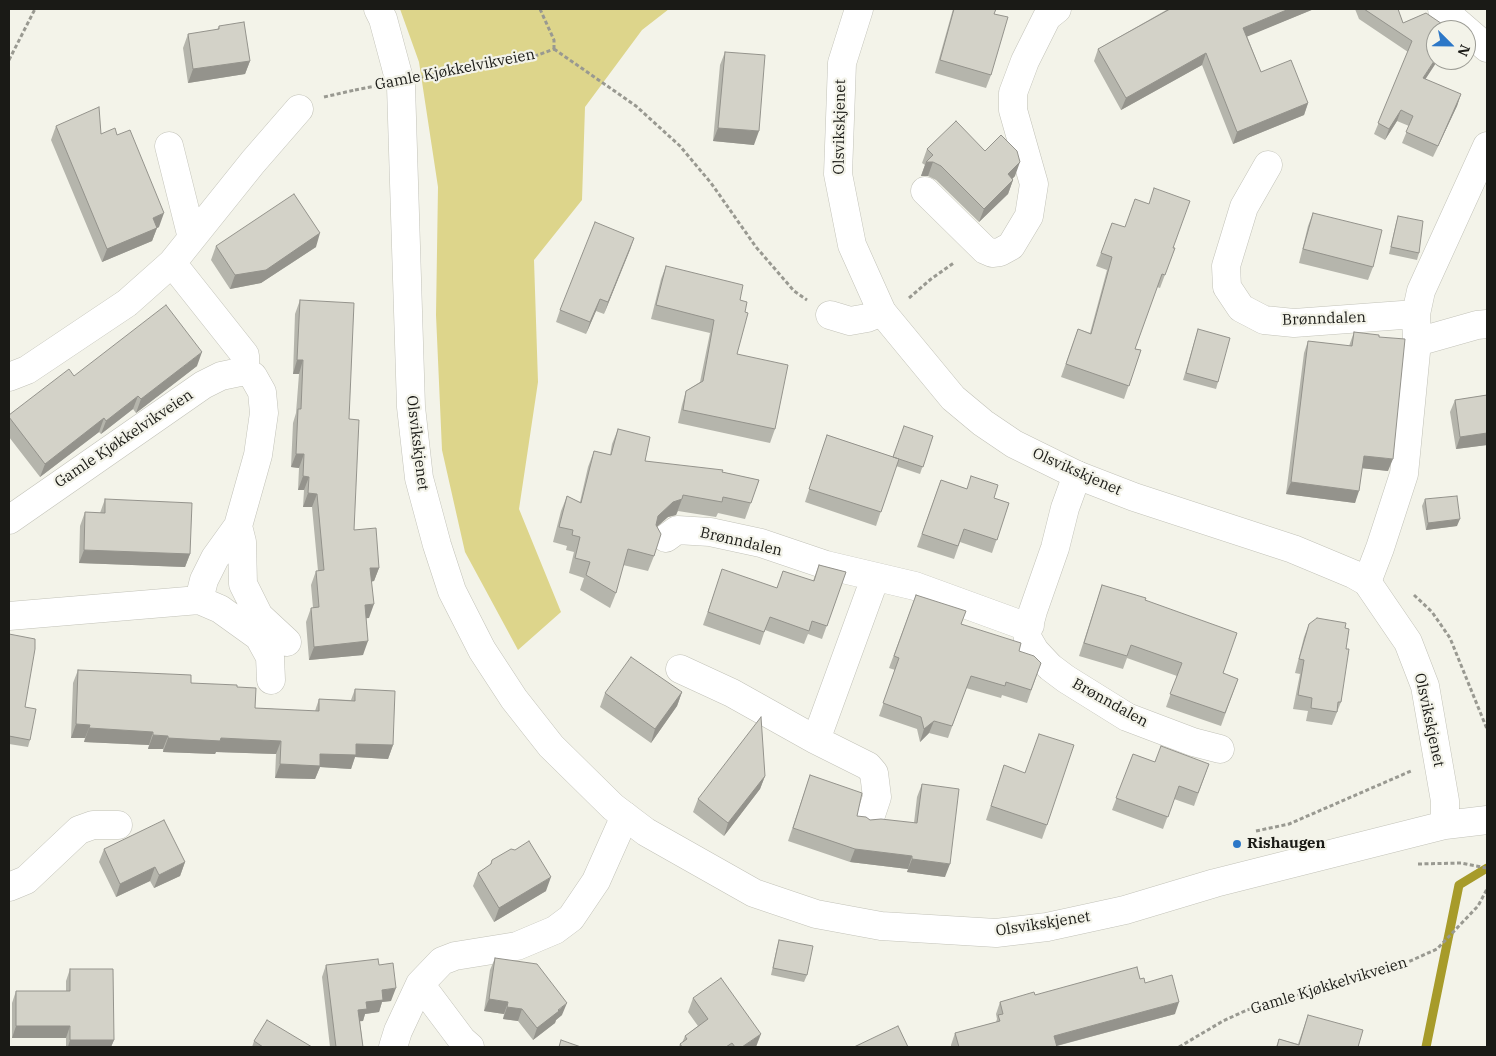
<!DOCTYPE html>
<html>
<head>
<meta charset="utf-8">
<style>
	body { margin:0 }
	#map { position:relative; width:1496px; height:1056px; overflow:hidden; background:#f3f3e9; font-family:"IBM Plex Serif",serif }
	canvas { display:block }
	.frame { position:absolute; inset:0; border:10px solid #1a1a16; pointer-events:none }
	.north { position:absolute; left:1426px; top:20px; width:50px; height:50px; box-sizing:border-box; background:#f3f3e9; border:1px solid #9c9c95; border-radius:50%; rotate:113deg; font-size:14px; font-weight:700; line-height:20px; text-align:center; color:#1a1a16 }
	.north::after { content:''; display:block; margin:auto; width:18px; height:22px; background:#2c77c7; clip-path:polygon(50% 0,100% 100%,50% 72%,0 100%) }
</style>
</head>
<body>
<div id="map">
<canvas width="1496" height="1056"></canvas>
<div class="frame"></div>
<div class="north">N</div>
</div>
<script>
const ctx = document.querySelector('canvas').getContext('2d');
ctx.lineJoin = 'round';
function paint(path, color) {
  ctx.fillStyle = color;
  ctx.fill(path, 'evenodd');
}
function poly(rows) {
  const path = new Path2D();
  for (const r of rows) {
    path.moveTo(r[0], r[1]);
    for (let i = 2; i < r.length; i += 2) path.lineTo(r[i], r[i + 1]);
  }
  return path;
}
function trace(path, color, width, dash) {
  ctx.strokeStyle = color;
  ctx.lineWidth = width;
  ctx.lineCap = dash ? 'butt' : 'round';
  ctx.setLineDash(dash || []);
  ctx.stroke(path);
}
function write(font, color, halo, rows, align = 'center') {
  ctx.font = font + ' "IBM Plex Serif",serif';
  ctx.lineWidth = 4.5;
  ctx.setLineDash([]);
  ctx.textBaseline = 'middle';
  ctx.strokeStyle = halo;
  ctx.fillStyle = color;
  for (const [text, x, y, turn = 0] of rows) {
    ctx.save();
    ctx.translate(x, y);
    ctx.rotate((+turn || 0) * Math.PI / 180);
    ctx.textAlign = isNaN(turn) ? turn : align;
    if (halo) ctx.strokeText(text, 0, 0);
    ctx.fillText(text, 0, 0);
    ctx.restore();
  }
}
const green = poly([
	[400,9,669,9,642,30,585,107,582,200,534,260,538,382,519,509,561,612,518,650,465,552,442,450,436,315,438,187,419,62]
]);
const stream = poly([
	[1426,1047,1459,885,1487,868]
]);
const path = poly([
	[540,9,554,40,554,49],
	[554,49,636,106,680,146,711,183,756,247,794,291,807,300],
	[9,60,35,9],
	[432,75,538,55,554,49],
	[324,97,355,90],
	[909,298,931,279,955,262],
	[1414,595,1432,612,1450,638,1487,729],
	[1256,831,1289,824,1411,771],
	[1418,864,1461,863,1487,868],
	[1179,1047,1223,1021,1247,1010,1399,966,1437,949,1478,906,1487,889]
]);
const minor = poly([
	[1442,9,1487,48],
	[169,146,192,238],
	[1268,165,1244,207,1226,266,1227,287,1241,308,1264,320,1294,323,1416,314],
	[925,191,985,250,992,253,1000,252,1011,246,1029,216,1034,184,1013,110,1013,93,1025,61,1047,17,1057,9],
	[172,263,245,355,245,371],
	[830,315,850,321,867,318,882,312],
	[1417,342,1477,325,1487,324],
	[9,377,27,370,127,303,172,263,253,162,299,109],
	[1077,475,1065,508,1055,548,1033,611,1027,633,1028,639,1035,651,1050,667,1066,679,1127,717,1193,742,1220,749],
	[9,520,203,385,221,376,245,371,253,376,262,392,264,413,258,455,238,526,215,558,204,580,199,600],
	[238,526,242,542,243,584,259,616,287,642],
	[666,538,677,530,710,532,761,543,826,565,915,586,1022,625,1030,625],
	[1367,582,1380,548,1404,474,1417,342,1416,314,1421,291,1487,146],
	[9,616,199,600,220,609,259,637,270,657,271,680],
	[680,669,732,693,816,740,875,578],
	[816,740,868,766,874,773,877,797,870,818],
	[9,887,26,880,79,830,93,825,118,825],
	[420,984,462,1040,470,1047],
	[393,1047,398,1031,420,984,442,961,455,956,517,946,555,930,571,918,596,881,625,816]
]);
const major = poly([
	[378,9,383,19,401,86,411,407,419,478,437,545,452,591,482,650,514,699,551,746,613,807,646,832,754,893,816,914,881,926,996,933,1047,927,1125,910,1215,883,1445,825,1487,820],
	[859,9,842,63,838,174,852,245,882,312,953,398,983,423,1014,444,1077,475,1134,497,1293,549,1353,574,1367,582,1408,642,1425,686,1445,801,1445,825]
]);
const pathBridge = poly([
	[355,90,432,75]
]);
const wall = poly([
	[953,9,996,9,994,14,991,75,986,88,935,73],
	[1168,9,1314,9,1247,36,1261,72,1308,103,1304,115,1233,144,1202,65,1121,110,1094,61,1098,49],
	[1355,9,1398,9,1403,23,1426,13,1425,79,1461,94,1457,106,1433,157,1402,143,1409,126,1397,121,1385,140,1374,134,1408,52,1359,19],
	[219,26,250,61,245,74,188,83,183,48,188,34,217,30],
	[725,52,754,145,713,141,720,65],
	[56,126,101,134,159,227,157,228,152,241,102,262,51,140],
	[927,149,985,151,1015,176,1012,179,1013,180,1008,194,979,222,936,180,928,176,921,176,925,165,922,163],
	[1313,213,1373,267,1368,280,1299,263,1308,226],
	[1398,216,1419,253,1417,260,1389,254,1396,223],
	[1112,223,1175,248,1160,288,1157,287,1135,349,1141,350,1124,399,1061,377,1078,329,1090,333,1107,270,1096,266],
	[634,238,604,314,596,311,586,334,556,322,560,310],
	[216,246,316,247,261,283,230,289,211,260],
	[666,266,740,300,745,312,737,354,775,429,770,443,678,423,682,405,686,391,700,382,710,333,651,319,661,279],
	[300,300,349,419,354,530,379,568,374,581,371,582,369,618,366,618,363,655,309,660,306,622,311,608,313,608,311,585,316,571,318,571,312,507,303,507,304,490,298,490,299,468,291,467,293,423,296,413,299,374,293,374,295,314],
	[1198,329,1218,382,1216,389,1183,380],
	[1354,332,1388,471,1362,468,1355,503,1286,494,1304,353,1308,341,1349,346],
	[197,366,136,413,133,409,101,434,99,432,40,477,9,437,9,415,74,376],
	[1487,395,1487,445,1456,449,1450,412,1455,400],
	[618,429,645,461,722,472,759,480,745,519,718,513,716,517,678,511,676,515,668,517,657,527,654,556,648,571,623,565,616,593,610,608,580,590,584,578,569,573,574,552,566,550,567,546,553,542,561,511,567,496,580,502,588,467,594,451,610,455,612,444],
	[827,435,893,457,933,436,920,474,896,466,876,526,805,502],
	[941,480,1009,503,992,553,960,542,954,559,917,547],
	[105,499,190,554,185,567,79,563,80,526,85,512,100,513],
	[1425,499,1457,526,1426,530,1422,506],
	[819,565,846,572,822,639,808,634,804,644,765,630,760,645,703,625,718,582,777,588,783,571,813,581],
	[1102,585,1145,600,1223,673,1238,679,1221,726,1166,707,1177,676,1127,658,1123,669,1079,656],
	[916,595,961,624,1019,651,1041,663,1027,703,1002,695,1001,698,966,688,948,738,929,733,920,742,917,729,879,716,895,670,889,668],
	[1309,624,1345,628,1346,649,1341,702,1332,725,1306,721,1308,711,1293,709,1300,674,1295,673,1304,637],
	[9,634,25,707,30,740,28,747,9,744],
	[78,670,191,683,237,687,255,708,315,711,319,699,351,700,355,689,393,745,388,759,355,757,351,769,320,767,315,779,275,778,276,754,216,752,215,754,163,752,163,749,148,749,149,745,84,742,85,738,71,738,73,683],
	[682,692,677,706,651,743,600,707,605,693],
	[1133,754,1155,762,1209,764,1194,806,1174,799,1163,829,1112,810],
	[1004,765,1047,825,1042,839,986,820],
	[810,775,857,816,870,820,914,823,917,797,922,784,945,877,907,872,908,869,850,862,788,841],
	[765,776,760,789,724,836,693,812,698,799],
	[104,849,185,862,180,876,154,888,150,881,116,897,99,862],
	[492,860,546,891,494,922,473,886,478,873,490,865],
	[779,940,807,975,804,982,771,975,777,947],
	[495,958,562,1015,556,1020,555,1023,533,1040,518,1021,503,1019,504,1014,484,1011,490,970],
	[326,965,379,965,391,1001,382,1002,379,1012,365,1014,363,1021,360,1021,363,1047,330,1047,322,977],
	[70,969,114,1040,111,1047,66,1047,66,1038,12,1038,12,1003,16,991,66,991,66,981],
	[1140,979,1145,983,1175,1014,1057,1046,1057,1047,951,1047,951,1045,955,1033,996,1022,997,1019,996,1014,1000,1002,1035,995],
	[693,998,756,1047,679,1047,680,1044,682,1043,685,1036,698,1026,688,1012],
	[1308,1015,1358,1047,1276,1047,1279,1039,1298,1044],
	[254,1041,312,1047,252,1047]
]);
const shadedWall = poly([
	[1289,9,1314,9,1239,40,1243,28],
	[1206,53,1202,65,1121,110,1126,98],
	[1436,58,1436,60,1438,60,1419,89,1423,78],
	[250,61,245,74,188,83,193,69],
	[1461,94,1457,106,1433,157,1438,146],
	[1308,103,1304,115,1233,144,1237,132],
	[1401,110,1397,121,1385,140,1389,129],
	[718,128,759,131,754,145,713,141],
	[926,162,933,162,928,176,921,176],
	[1020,162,1015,176,1003,188,1008,174],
	[1013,180,1008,194,979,222,984,209],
	[164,213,159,227,157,228,152,241,102,262,107,249,153,218],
	[320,233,316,247,261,283,230,289,235,275],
	[634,238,630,250,604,314,608,302],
	[600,299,596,311,586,334,590,322],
	[202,352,197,366,136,413,141,399],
	[297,360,303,360,299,374,293,374],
	[138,396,133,409,101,434,106,421],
	[104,418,99,432,40,477,45,464],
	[1487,433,1487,445,1456,449,1460,437],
	[296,454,304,454,299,468,291,467],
	[1364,456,1393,459,1388,471,1360,468],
	[303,476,309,477,304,490,298,490],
	[1291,482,1359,491,1355,503,1286,494],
	[308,493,317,494,312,507,303,507],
	[682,499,676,515,668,517,652,531,658,516,673,502],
	[1460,519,1457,526,1426,530,1428,523],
	[84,550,190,554,185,567,79,563],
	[370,568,379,568,374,581,365,582],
	[374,604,369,618,360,619,365,605],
	[368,641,363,655,309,660,314,647],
	[682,692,677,706,651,743,655,729],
	[934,721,929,733,920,742,924,729],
	[76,724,90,725,85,738,71,738],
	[89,728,153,732,149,745,84,742],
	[153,735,168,736,163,749,148,749],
	[168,738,221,738,281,741,276,754,216,752,215,754,163,752],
	[356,744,393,745,388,759,355,757,351,769,320,767,315,779,275,778,280,764],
	[765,776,760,789,724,836,728,823],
	[855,849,912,856,908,869,850,862],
	[912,859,950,864,945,877,907,872],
	[185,862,180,876,154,888,159,875],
	[155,867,150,881,116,897,120,884],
	[551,877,546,891,494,922,499,908],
	[396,988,391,1001,382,1002,379,1012,365,1014,363,1021,354,1022,358,1010,366,1002,382,990],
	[489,999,508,1002,504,1014,484,1011],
	[1179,1002,1175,1014,1052,1047,1054,1036],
	[567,1003,562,1015,556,1020,555,1023,533,1040,537,1028],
	[507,1007,522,1009,518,1021,503,1019],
	[16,1026,70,1026,66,1038,12,1038],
	[761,1034,756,1047,742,1047],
	[70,1040,114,1040,111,1047,68,1047]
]);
const building = poly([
	[954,9,996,9,994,14,1008,17,991,75,940,60,954,9],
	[1170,9,1289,9,1243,28,1261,72,1291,60,1308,103,1237,132,1206,53,1126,98,1098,49,1170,9],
	[1364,9,1398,9,1403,23,1426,13,1451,30,1436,30,1436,58,1423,78,1461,94,1438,146,1406,132,1413,116,1401,110,1389,129,1378,123,1412,41,1364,9],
	[244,22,250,61,193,69,188,34,219,29,219,26,244,22],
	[725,52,765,55,759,131,718,128,725,52],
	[99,107,101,134,115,128,117,135,130,130,164,213,153,218,157,228,107,249,56,126,99,107],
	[956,121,985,151,1001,135,1017,151,1020,162,1008,174,1013,180,984,209,941,166,933,162,926,162,933,155,927,149,956,121],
	[1154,188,1190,201,1173,248,1175,248,1165,275,1162,274,1135,349,1141,350,1129,386,1066,364,1078,329,1091,334,1112,257,1101,253,1112,223,1125,227,1135,199,1149,204,1154,188],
	[294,194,320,233,266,270,235,275,216,246,294,194],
	[1313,213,1382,230,1373,267,1303,249,1313,213],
	[1398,216,1423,221,1419,253,1391,247,1398,216],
	[595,222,634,238,608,302,600,299,590,322,560,310,595,222],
	[666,266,743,285,740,300,747,302,745,312,748,313,737,354,788,365,775,429,683,410,686,391,703,381,714,320,656,305,666,266],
	[300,300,354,303,349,419,359,420,354,530,376,528,379,568,370,568,374,604,365,605,368,641,314,647,311,608,319,607,316,571,324,570,317,494,308,493,309,477,303,476,304,454,296,454,298,409,301,409,303,360,297,360,300,300],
	[166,305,202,352,141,399,138,396,106,421,104,418,45,464,9,417,9,415,69,369,74,376,166,305],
	[1198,329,1230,338,1218,382,1186,373,1198,329],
	[1354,332,1379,335,1379,337,1405,339,1393,459,1364,456,1359,491,1291,482,1308,341,1352,346,1354,332],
	[1487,395,1487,433,1460,437,1455,400,1487,395],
	[904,426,933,436,923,467,893,457,904,426],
	[618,429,650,437,645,461,723,470,722,472,759,480,751,503,723,497,722,502,683,495,682,499,673,502,658,516,656,525,661,534,654,556,628,549,616,593,586,575,590,562,575,558,580,537,572,535,573,530,559,527,567,496,581,503,594,451,611,455,618,429],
	[827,435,899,459,881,512,809,489,827,435],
	[971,476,998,485,994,498,1009,503,997,540,964,529,958,546,922,534,941,480,967,489,971,476],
	[1457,496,1460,519,1428,523,1425,499,1457,496],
	[105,499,192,503,190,554,84,550,85,512,105,513,105,499],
	[819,565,846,572,827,626,812,621,809,631,770,617,764,632,708,612,722,569,777,588,783,571,814,581,819,565],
	[1102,585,1146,598,1145,600,1237,633,1223,673,1238,679,1225,713,1170,694,1182,663,1131,645,1127,656,1084,643,1102,585],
	[916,595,966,611,961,624,1021,643,1019,651,1034,656,1041,663,1031,690,1006,682,1005,686,971,676,952,726,934,721,924,729,921,717,883,703,899,658,894,656,916,595],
	[1317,618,1346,623,1345,628,1349,629,1346,649,1349,649,1341,702,1338,702,1337,712,1311,708,1312,698,1298,695,1304,660,1299,659,1309,624,1317,618],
	[9,634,35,639,35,649,25,707,36,709,30,740,9,736,9,634],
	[631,657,682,692,655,729,605,693,631,657],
	[78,670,191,675,191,683,237,685,237,687,256,688,255,708,319,711,319,699,355,701,355,689,395,691,393,745,356,744,356,755,320,754,320,766,280,764,281,741,221,738,220,741,168,738,168,736,153,735,153,732,89,728,90,725,76,724,78,670],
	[761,717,765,776,728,823,698,799,761,717],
	[1039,734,1074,745,1047,825,991,806,1004,765,1025,773,1039,734],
	[1161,746,1209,764,1198,793,1179,786,1168,817,1116,798,1133,754,1155,762,1161,746],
	[810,775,862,793,857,816,866,817,870,820,881,819,917,823,922,784,959,789,950,864,912,859,912,856,855,849,793,828,810,775],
	[164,820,185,862,159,875,155,867,120,884,104,849,164,820],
	[529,841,551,877,499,908,478,873,491,864,492,860,511,849,515,850,529,841],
	[779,940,813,946,807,975,773,968,779,940],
	[495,958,537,964,567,1003,558,1010,559,1011,537,1028,522,1009,507,1007,508,1002,489,999,495,958],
	[378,959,379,965,393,963,396,988,382,990,383,1000,366,1002,367,1009,358,1010,363,1047,336,1047,326,965,378,959],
	[1137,967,1140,979,1144,978,1145,983,1172,975,1179,1002,1054,1036,1057,1047,959,1047,955,1033,1000,1021,998,1015,1003,1014,1000,1002,1034,992,1035,995,1137,967],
	[70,969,113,969,114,1040,70,1040,70,1026,16,1026,16,991,70,991,70,969],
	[721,978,761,1034,742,1047,735,1047,732,1043,726,1047,682,1047,680,1044,687,1039,685,1036,708,1019,693,998,721,978],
	[1308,1015,1363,1030,1358,1047,1277,1047,1279,1039,1299,1045,1308,1015],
	[267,1020,312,1047,263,1047,254,1041,267,1020],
	[898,1026,908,1047,854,1047,898,1026],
	[561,1040,581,1047,559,1047,561,1040]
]);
const markers = [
	[1237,844,5,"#2c77c7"]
];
const streetNames = [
	["Gamle Kjøkkelvikveien",455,70,-11],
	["Olsvikskjenet",840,127,-89],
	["Brønndalen",1324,319,-2],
	["Gamle Kjøkkelvikveien",124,439,-34],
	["Olsvikskjenet",417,443,83],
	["Olsvikskjenet",1077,472,24],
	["Brønndalen",741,542,13],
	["Brønndalen",1110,703,29],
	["Olsvikskjenet",1429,720,78],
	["Olsvikskjenet",1043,924,-9],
	["Gamle Kjøkkelvikveien",1329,986,-17]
];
const poiNames = [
	["Rishaugen",1247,844]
];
paint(green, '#ddd58b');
trace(stream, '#a79b2a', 9);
trace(minor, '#c2c2b8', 29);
trace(major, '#c2c2b8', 29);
trace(path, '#999991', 3, [4, 2.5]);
trace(minor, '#fff', 28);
trace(major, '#fff', 28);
trace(pathBridge, '#999991', 3, [4, 2.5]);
paint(wall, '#b5b5ac');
paint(shadedWall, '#94938c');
paint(building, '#d3d2c8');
trace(building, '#94938c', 1);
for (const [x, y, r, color] of markers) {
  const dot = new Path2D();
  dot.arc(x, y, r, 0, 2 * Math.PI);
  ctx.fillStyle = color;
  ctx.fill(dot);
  trace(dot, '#f3f3e9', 2);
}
write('15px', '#1a1a16', '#f3f3e9', streetNames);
write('bold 15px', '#1a1a16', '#f3f3e9', poiNames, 'left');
</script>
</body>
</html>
